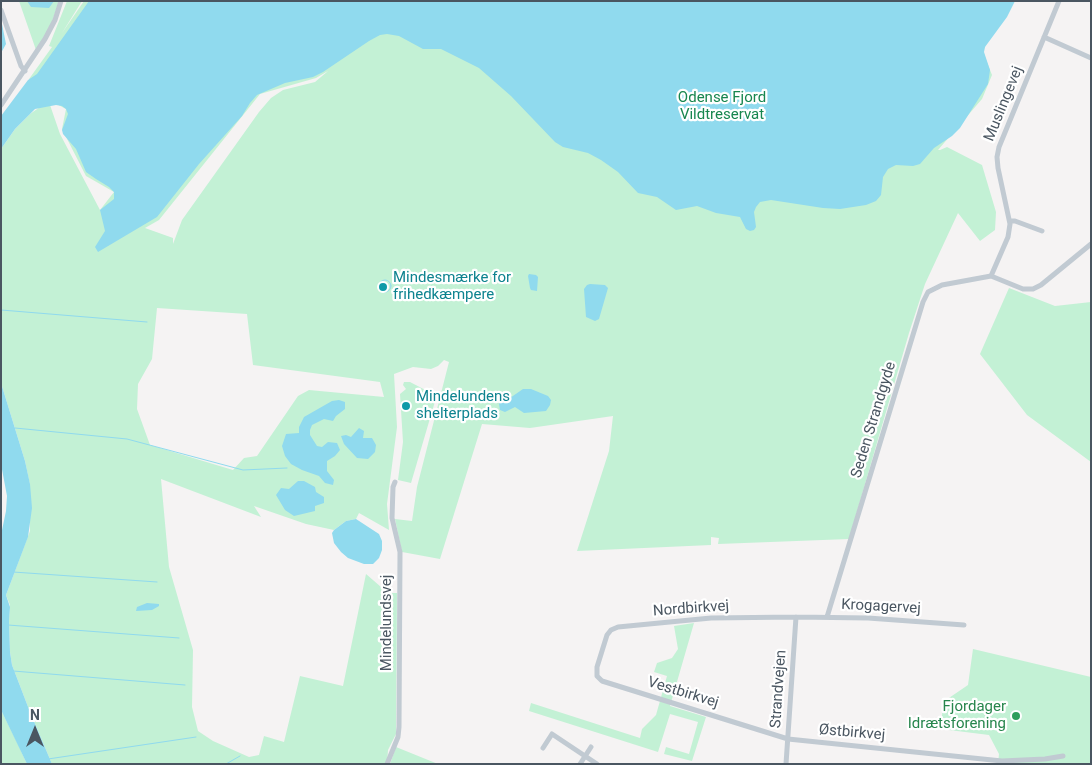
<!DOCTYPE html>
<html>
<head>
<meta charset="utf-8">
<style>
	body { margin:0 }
	#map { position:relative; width:1092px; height:765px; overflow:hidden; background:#f5f3f3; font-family:Roboto,sans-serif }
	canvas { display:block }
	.frame { position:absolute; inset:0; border:2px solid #4a5661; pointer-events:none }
	.north { position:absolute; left:10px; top:705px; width:50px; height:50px; -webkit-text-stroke:4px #fff; paint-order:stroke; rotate:0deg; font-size:14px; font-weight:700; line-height:20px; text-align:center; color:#4a5661 }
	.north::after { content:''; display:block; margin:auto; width:18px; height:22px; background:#4a5661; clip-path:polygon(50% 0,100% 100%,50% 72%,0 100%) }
</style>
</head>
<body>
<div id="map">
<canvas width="1092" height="765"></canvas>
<div class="frame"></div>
<div class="north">N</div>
</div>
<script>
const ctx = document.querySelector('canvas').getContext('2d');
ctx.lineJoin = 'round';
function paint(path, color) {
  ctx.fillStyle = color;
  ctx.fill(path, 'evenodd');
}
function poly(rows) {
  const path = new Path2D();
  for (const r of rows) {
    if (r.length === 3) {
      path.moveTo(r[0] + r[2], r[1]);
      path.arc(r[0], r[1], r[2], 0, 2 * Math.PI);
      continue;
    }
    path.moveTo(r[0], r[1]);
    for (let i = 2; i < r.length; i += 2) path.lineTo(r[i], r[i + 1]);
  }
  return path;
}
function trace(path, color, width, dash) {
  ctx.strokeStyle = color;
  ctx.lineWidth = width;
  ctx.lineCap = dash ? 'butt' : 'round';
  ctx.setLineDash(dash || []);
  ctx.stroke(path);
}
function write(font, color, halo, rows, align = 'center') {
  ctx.font = font + ' Roboto,sans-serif';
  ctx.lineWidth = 4.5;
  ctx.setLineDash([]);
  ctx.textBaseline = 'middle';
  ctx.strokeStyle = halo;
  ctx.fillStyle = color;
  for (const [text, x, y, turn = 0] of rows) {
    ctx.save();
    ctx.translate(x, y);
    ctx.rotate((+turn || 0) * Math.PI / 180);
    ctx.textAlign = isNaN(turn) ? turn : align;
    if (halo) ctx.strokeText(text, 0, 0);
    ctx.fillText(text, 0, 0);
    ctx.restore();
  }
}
const green = poly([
	[19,1,59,1,51,25,36,50],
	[67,1,82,1,62,33,84,1,1014,1,989,34,983,52,992,75,982,99,938,150,940,150,947,147,982,165,996,212,995,230,980,241,958,213,925,284,909,333,849,539,718,544,719,538,711,537,711,545,577,551,609,451,613,416,530,428,482,424,440,559,402,552,395,519,412,521,417,487,449,362,444,360,438,366,431,369,413,367,394,374,397,427,387,504,389,530,359,513,356,519,346,521,334,530,306,524,254,506,261,517,161,479,169,567,193,650,192,707,198,731,213,741,249,757,259,755,264,736,284,742,300,676,343,686,366,574,388,593,397,593,396,734,388,750,387,764,52,764,30,712,12,665,10,652,9,621,10,605,6,595,30,531,30,485,25,461,1,383,1,149,15,129,30,114,40,107,50,105,60,134,100,210,114,192,86,176,62,129,66,109,34,92,29,79,52,47,49,46],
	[328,71,315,82,283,90,271,98,259,112,182,220,173,244,173,238,145,228,159,220,260,94,316,78],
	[157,308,247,314,253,365,380,382,384,397,309,390,298,396,257,456,244,458,233,470,150,445,137,409,138,384,152,359],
	[1009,288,1055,306,1091,302,1091,462,1027,415,980,354],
	[404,382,410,382,433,394,436,398,411,483,398,480,403,442,400,394,406,389,403,385],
	[694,623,670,706,706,717,692,761,664,754,666,747,689,754,698,722,670,714,658,752,529,711,531,703,640,738,642,729,656,715,667,676,654,672,657,663,672,658,678,649,674,626],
	[973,649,1091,677,1091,764,998,764,999,754,989,735,941,729,943,702,968,685],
	[1,710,16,740,27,764,1,764],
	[396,747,438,764,390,764]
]);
const water = poly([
	[27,1,54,1,49,8,31,7],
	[89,1,1015,1,1007,17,985,47,984,52,990,70,988,84,960,128,952,136,934,148,920,164,913,166,896,165,888,169,883,177,881,195,876,201,866,205,840,209,823,208,771,200,760,202,756,207,754,212,756,227,754,230,750,231,746,229,740,217,716,213,697,206,676,210,657,197,638,193,618,172,601,160,588,153,563,147,555,142,511,96,479,68,441,49,423,49,399,36,387,34,380,35,369,41,323,72,313,77,285,83,257,95,250,103,242,116,199,164,157,217,98,252,95,247,105,231,100,210,114,199,114,192,109,187,96,179,86,172,76,149,63,134,62,130,68,114,66,109,62,106,56,105,35,109,15,129,1,149,1,116,28,80,37,74],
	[1,19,6,44,1,53],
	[529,274,536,275,538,277,537,291,531,290,530,288,528,276],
	[590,284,605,285,608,288,599,319,595,321,586,317,584,289,587,285],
	[1,383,25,461,30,484,32,508,28,537,6,595,10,607,9,621,10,652,12,665,30,712,52,764,27,764,1,710,1,535,6,511,7,496,1,464],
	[523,389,531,389,548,396,551,400,550,405,546,411,524,413,515,407,505,412,500,410,499,404,501,400,510,398],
	[339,400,345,402,345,409,336,416,333,421,324,419,312,425,310,430,310,435,317,446,322,447,328,442,337,443,340,450,335,456,327,461,327,471,334,480,333,485,325,483,319,476,302,470,291,464,285,456,282,446,286,434,299,433,299,427,304,417,332,401],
	[359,428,364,431,363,438,372,438,376,445,375,452,368,459,357,458,344,444,341,436,346,435,351,437],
	[298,481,304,481,315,487,316,492,324,497,324,503,315,506,315,511,294,516,285,510,276,495,281,488,289,489],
	[356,519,379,534,382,541,382,550,379,558,373,564,364,564,348,558,341,552,334,543,332,533,334,530,346,521],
	[147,603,159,604,159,606,152,610,136,611,137,607]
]);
const stream = poly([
	[385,286,6],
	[1,310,147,322],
	[15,428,127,439,243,470,287,468],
	[13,572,157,582],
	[8,625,179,638],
	[13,671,185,685],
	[48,759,196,737],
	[226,764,240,756]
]);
const minor = poly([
	[1,10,21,66,25,71],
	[1044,37,1091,58],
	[1,105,45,39,55,20,61,1],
	[1010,221,1015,221,1042,231],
	[991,276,1008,237,1010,224,998,168,997,157,999,147,1059,1],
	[991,276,1023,289,1033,289,1041,285,1091,244],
	[827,617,923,302,928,292,942,285,991,276],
	[964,625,868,618,796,617,711,618,618,627,611,630,607,635,597,667,597,676,602,681,788,739,1002,761,1045,759,1063,756],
	[543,748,552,734,597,764],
	[387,764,398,737,399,727,400,552,392,518,393,487,395,482],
	[580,764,591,747],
	[786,764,796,617]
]);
const markers = [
	[383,287,5,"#0f9aa8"],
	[406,406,5,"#0f9aa8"],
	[1016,716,5,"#2e9e5b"]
];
const parkNames = [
	["Odense Fjord",722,98],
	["Vildtreservat",722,115]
];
const streetNames = [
	["Muslingevej",1004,104,-68],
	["Seden Strandgyde",874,420,-73],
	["Krogagervej",881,607,3],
	["Nordbirkvej",691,609,-4],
	["Mindelundsvej",387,623,-90],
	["Strandvejen",779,689,-86],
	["Vestbirkvej",683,693,17],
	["Østbirkvej",852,733,5]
];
const cultureNames = [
	["Mindesmærke for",393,278],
	["frihedkæmpere",393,295],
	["Mindelundens",416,397],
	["shelterplads",416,414]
];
const leisureNames = [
	["Fjordager",1006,707],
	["Idrætsforening",1006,724]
];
paint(green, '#c3f1d5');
paint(water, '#90daee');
trace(stream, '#90daee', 1);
trace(minor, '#c1cad2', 5);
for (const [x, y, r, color] of markers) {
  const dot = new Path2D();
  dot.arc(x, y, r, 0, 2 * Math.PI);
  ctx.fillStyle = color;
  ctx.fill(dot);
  trace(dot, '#fff', 2);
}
write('15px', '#17864f', '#fff', parkNames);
write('15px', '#4a5661', '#fff', streetNames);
write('15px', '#0d838f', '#fff', cultureNames, 'left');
write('15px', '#27864d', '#fff', leisureNames, 'right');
</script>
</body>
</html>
